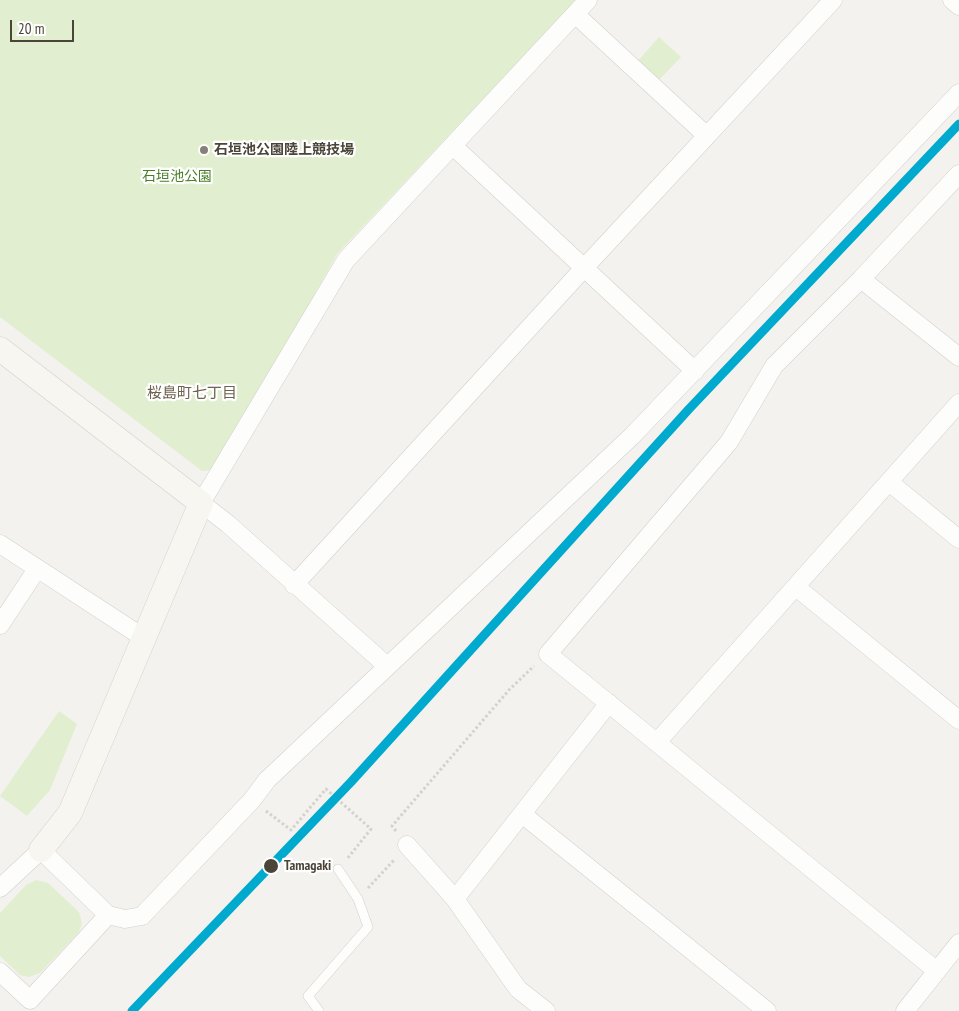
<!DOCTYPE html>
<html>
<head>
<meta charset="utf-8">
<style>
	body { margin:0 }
	#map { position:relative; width:959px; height:1011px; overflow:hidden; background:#f4f2ee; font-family:"PT Sans Narrow",sans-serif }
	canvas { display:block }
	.scale { position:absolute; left:10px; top:20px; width:64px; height:22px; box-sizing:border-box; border:2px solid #4b4439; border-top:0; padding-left:6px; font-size:15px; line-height:18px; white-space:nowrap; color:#4b4439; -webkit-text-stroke:4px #fff; paint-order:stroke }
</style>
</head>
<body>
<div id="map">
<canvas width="959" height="1011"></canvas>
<div class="scale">20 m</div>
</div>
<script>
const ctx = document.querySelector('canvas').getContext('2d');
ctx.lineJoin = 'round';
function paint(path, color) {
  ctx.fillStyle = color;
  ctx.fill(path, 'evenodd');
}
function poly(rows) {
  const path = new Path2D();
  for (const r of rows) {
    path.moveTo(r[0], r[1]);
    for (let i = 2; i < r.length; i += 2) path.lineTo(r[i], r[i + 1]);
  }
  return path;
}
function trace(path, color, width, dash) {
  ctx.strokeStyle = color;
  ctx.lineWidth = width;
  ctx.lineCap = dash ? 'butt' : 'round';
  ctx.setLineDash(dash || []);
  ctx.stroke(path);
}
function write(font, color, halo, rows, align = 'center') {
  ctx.font = font + ' "PT Sans Narrow","Noto Sans JP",sans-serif';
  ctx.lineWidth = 4.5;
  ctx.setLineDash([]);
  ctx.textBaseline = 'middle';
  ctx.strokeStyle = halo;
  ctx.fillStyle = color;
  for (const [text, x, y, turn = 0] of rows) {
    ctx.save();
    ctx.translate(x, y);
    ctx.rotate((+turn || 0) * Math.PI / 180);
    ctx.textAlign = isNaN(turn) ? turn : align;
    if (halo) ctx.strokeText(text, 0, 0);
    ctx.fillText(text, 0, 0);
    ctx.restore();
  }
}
const green = poly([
	[0,0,576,0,337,254,218,470,202,471,0,317],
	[659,37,681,57,657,82,637,62],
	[59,711,77,724,50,790,27,816,0,796],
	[36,880,48,883,79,912,82,923,79,932,40,973,29,977,20,975,0,956,0,913,26,885]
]);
const path = poly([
	[266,811,291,830,326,789,371,829,347,859],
	[396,831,392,826,509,690,534,666],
	[368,888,395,859]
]);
const lane = poly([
	[319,1011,308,996,368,927,358,899,338,869]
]);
const street = poly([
	[952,0,959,6],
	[575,14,707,136],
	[453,146,695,371],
	[861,279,959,357],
	[889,482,959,539],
	[0,544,144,638],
	[294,585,584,268,833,0],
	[796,587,959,720],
	[0,625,37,569],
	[387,666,228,524,201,503,346,260,588,0],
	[657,742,959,403],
	[522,814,767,1011],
	[407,845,455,899],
	[0,888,41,850,108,915,125,919,142,916,252,800,267,780,632,436,959,93],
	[937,971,548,654,729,442,774,366,861,279,959,174],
	[0,972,30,1000,108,915],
	[546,1011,518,989,455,899,609,703],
	[905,1011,959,943]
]);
const secondary = poly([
	[0,349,201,503,70,813,41,850]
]);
const rail1 = poly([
	[132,1011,351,782,689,409,959,124]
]);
const markers = [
	[204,150,5,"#868178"],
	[271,866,8,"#4b4439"]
];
const poiNames = [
	["石垣池公園陸上競技場",214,150]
];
const parkNames = [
	["石垣池公園",177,177]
];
const stopNames = [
	["Tamagaki",284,866]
];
const neighbourhoodNames = [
	["桜島町七丁目",192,394]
];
paint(green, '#e1eecf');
trace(lane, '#d2d0cb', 10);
trace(street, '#d2d0cb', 19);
trace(secondary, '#d3cfc5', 25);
trace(path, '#d3d2cc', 3, [2.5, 2.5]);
trace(lane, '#fdfdfc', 9);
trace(street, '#fdfdfc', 18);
trace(secondary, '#f7f6f1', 24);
trace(rail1, '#00a9ce', 9);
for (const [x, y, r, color] of markers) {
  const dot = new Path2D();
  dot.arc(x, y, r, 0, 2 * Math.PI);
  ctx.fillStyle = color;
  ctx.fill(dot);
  trace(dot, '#fff', 2);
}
write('bold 14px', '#4b4439', '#fff', poiNames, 'left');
write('14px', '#4a7f2a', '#fff', parkNames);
write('bold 14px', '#4b4439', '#fff', stopNames, 'left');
write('15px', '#6e6250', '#fff', neighbourhoodNames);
</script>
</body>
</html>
